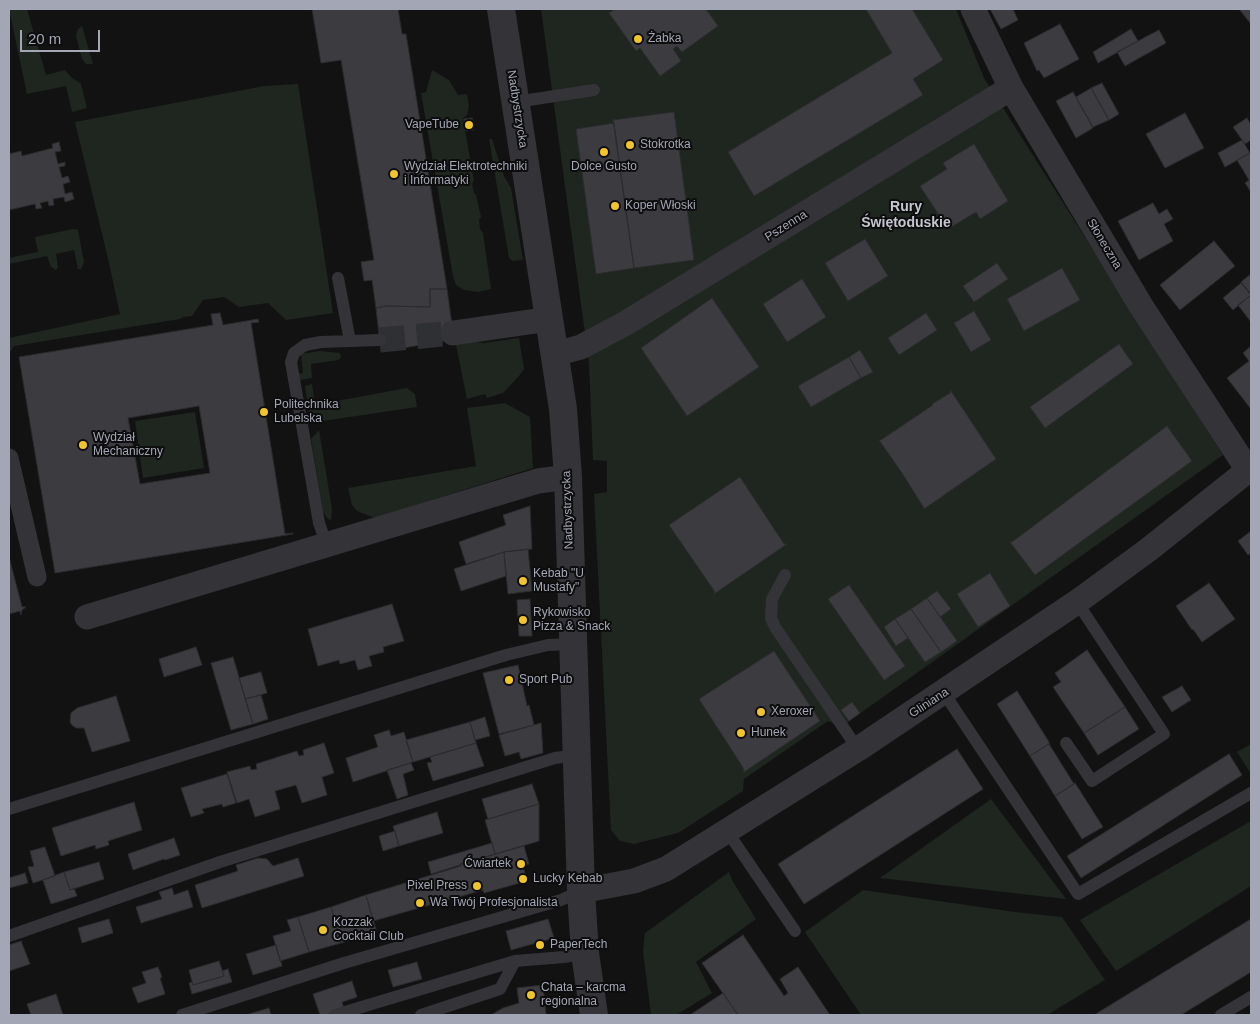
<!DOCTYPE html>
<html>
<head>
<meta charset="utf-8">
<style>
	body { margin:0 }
	#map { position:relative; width:1260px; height:1024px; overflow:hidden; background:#121213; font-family:Helvetica,sans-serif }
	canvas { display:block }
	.frame { position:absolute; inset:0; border:10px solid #a3a6b4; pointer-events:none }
	.scale { position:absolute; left:20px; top:30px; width:80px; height:22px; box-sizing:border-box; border:2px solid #a3a6b4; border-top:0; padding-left:6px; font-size:15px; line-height:18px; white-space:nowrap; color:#a3a6b4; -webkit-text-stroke:4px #0d0d0e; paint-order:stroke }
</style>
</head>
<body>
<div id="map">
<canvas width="1260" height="1024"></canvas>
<div class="frame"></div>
<div class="scale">20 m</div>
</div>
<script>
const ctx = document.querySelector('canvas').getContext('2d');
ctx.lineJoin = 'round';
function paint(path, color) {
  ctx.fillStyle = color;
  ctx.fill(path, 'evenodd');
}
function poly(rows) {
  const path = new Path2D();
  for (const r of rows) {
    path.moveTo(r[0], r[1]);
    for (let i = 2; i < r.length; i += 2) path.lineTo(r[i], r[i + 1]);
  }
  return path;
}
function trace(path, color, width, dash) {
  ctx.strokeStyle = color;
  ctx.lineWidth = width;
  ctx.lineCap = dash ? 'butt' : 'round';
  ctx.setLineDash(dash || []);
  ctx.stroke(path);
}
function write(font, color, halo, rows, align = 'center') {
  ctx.font = font + ' Helvetica,sans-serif';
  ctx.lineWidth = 4;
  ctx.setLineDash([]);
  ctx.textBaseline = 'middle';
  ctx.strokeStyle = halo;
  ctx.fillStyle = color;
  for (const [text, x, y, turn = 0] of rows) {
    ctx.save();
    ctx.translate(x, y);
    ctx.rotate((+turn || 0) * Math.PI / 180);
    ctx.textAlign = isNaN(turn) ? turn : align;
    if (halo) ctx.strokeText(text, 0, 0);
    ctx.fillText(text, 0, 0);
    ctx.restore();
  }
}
const green = poly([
	[9,9,27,9,46,75,65,70,71,77,81,84,87,108,72,112,66,86,27,94],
	[541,9,956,9,984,78,1223,455,841,727,828,721,744,779,743,791,678,833,634,844,620,841,611,830,594,494,607,492,607,461,593,460,589,363],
	[82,26,93,64,86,64,82,59,76,36,78,29],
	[432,70,449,80,458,95,467,94,469,106,467,115,463,118,474,181,472,184,474,193,476,195,481,217,479,220,480,229,483,233,491,289,478,292,464,290,456,285,453,276,421,93,426,92],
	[298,84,333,313,286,320,268,303,239,307,224,297,203,300,192,316,183,317,180,319,14,346,9,354,9,338,120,314,109,263,75,122,264,86],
	[489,139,492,139,504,176,511,188,523,260,513,261,509,258],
	[73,229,78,230,84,262,81,269,78,269,74,250,56,254,58,267,56,270,51,267,47,256,9,264,9,258,38,252,35,237],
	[519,338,524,369,519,376,503,393,487,398,485,394,467,399,456,345,461,340,483,343],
	[320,351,340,353,341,358,338,360,311,364,312,378,300,380,298,374,303,373,301,354],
	[312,384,315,405,407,388,415,394,417,407,316,422,310,420,305,386],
	[505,403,530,417,533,468,375,518,357,511,352,505,348,488,476,466,467,408],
	[195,412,204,468,143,478,135,421],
	[319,430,332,509,331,520,328,519,323,512,311,439],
	[1251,744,1251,774,1237,752],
	[991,799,1066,899,880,878],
	[1251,821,1251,886,1116,971,1080,920],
	[729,872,732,880,756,919,696,962,712,993,676,1015,651,1015,643,951,645,933],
	[863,890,1015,912,1062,917,1105,980,1047,1015,861,1015,805,932]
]);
const building = poly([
	[312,9,398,9,402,34,406,34,447,289,430,289,430,307,386,306,376,308,372,280,364,281,361,262,374,260,341,60,321,63,312,9],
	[615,9,706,9,718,26,682,52,677,46,673,49,681,61,660,76,640,48,636,51,609,13,615,9],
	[866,9,912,9,943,60,913,79,923,95,754,196,728,152,892,53,866,9],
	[990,9,1013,9,1018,20,1001,29,990,9],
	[1239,9,1251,9,1251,24,1239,9],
	[1060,24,1079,59,1044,78,1039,70,1037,71,1024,43,1060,24],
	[1131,29,1138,41,1098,63,1093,52,1131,29],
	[1159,30,1166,43,1125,66,1117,52,1159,30],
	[1102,83,1119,114,1109,120,1091,88,1102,83],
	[1091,88,1109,120,1093,127,1076,97,1091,88],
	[1073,92,1093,128,1076,138,1056,101,1073,92],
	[674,112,694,260,634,268,613,120,674,112],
	[1185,113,1204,148,1165,168,1146,134,1185,113],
	[472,118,473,130,466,131,464,119,472,118],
	[1247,118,1251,125,1251,140,1245,144,1233,127,1247,118],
	[614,123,634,268,596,274,576,129,614,123],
	[1242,140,1250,153,1225,167,1218,153,1242,140],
	[59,142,61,151,55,152,58,164,65,162,65,166,59,167,62,178,68,176,70,182,63,184,65,194,72,192,74,199,65,202,64,197,53,199,54,205,49,206,48,201,40,203,42,208,36,209,35,204,9,210,9,154,21,151,22,156,53,148,52,144,59,142],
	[974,144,1008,201,980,219,976,212,948,229,920,186,947,169,943,163,974,144],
	[1250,153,1251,155,1251,192,1245,183,1249,180,1237,160,1250,153],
	[1153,203,1159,214,1167,209,1173,219,1164,224,1173,241,1139,260,1118,221,1153,203],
	[865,239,888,276,848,301,825,263,865,239],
	[1214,241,1235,266,1180,310,1160,285,1214,241],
	[997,263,1008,279,974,302,963,286,997,263],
	[1062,268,1080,300,1024,331,1007,299,1062,268],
	[1251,274,1251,294,1241,282,1251,274],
	[802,279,826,317,787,342,763,304,802,279],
	[1241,283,1251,295,1233,310,1223,298,1241,283],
	[430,289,447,289,454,339,381,352,376,308,386,306,430,307,430,289],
	[1251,295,1251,322,1238,305,1251,295],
	[712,298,759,367,687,416,641,348,712,298],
	[974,311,991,340,971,352,954,323,974,311],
	[220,313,223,325,258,319,259,322,251,323,285,534,293,533,293,534,55,573,19,357,213,325,211,314,220,313],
	[199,406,210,473,140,484,128,418,199,406],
	[926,313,937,330,899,355,888,338,926,313],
	[1119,344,1133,364,1045,428,1030,407,1119,344],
	[1251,346,1251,409,1227,378,1249,361,1243,353,1251,346],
	[860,350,873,372,861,378,849,357,860,350],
	[849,357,861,378,811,407,798,386,849,357],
	[951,391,996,459,924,509,924,508,902,473,879,440,881,440,933,405,932,404,950,393,951,391],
	[1167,426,1192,461,1035,575,1010,542,1012,542,1167,426],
	[740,477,784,544,787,544,714,594,715,592,669,525,740,477],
	[530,506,532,549,504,552,466,564,459,542,506,525,503,515,530,506],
	[1251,531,1251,553,1248,555,1238,541,1251,531],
	[528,549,532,591,508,594,504,552,528,549],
	[504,552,506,576,461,591,454,569,504,552],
	[9,557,22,607,26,607,22,610,21,615,20,611,9,614,9,557],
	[990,573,1010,606,978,627,957,594,990,573],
	[1209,583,1235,619,1202,642,1193,629,1192,630,1176,606,1209,583],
	[849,585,905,666,884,680,828,599,849,585],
	[937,591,951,609,940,617,927,598,937,591],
	[927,598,957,641,941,652,911,609,927,598],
	[530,599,532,636,519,636,517,600,530,599],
	[392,604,404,641,383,647,384,652,369,656,372,666,358,670,355,660,340,664,339,660,318,666,308,629,392,604],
	[911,609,941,652,925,662,895,619,911,609],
	[895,619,908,638,896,646,884,627,895,619],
	[196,647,202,665,164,677,159,659,196,647],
	[1087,650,1125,707,1084,733,1053,687,1061,682,1055,673,1087,650],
	[774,651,820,721,744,772,743,770,744,769,699,699,774,651],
	[233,657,253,724,231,730,211,663,233,657],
	[518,665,527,706,529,705,534,725,499,734,483,673,518,665],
	[261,672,267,693,245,699,239,678,261,672],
	[1182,686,1191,700,1172,712,1162,697,1182,686],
	[1017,691,1049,742,1049,744,1030,756,997,704,1017,691],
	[261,695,268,719,253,724,245,699,261,695],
	[116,696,130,741,92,752,84,728,76,728,72,725,70,722,71,713,77,708,116,696],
	[852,702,860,713,849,721,841,710,852,702],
	[1125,707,1139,729,1098,755,1084,733,1125,707],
	[485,717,490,736,475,740,470,722,485,717],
	[470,722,476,743,413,762,406,740,470,722],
	[541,723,543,753,521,759,519,752,505,756,499,735,541,723],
	[389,730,391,736,404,732,413,762,353,782,346,758,378,747,374,735,389,730],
	[324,743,334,773,322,777,327,795,302,803,296,785,275,791,280,809,255,817,249,799,237,803,227,772,250,766,251,770,257,769,256,764,297,751,299,756,304,755,303,750,324,743],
	[476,743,484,766,433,781,427,763,432,762,430,757,476,743],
	[1049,744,1074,784,1055,796,1030,756,1049,744],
	[957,749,983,789,804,904,778,864,957,749],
	[1229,754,1242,775,1081,878,1067,856,1229,754],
	[411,763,414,770,403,774,408,795,397,799,387,770,411,763],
	[227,774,236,803,223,807,222,804,202,809,204,813,191,817,181,788,227,774],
	[1075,783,1103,827,1082,839,1055,796,1075,783],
	[532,784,539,804,488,819,482,799,532,784],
	[134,802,142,830,108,841,109,845,96,849,95,845,61,856,52,828,134,802],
	[539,804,539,841,495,854,485,820,539,804],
	[437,812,443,833,399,846,393,826,437,812],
	[395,831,399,846,383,851,379,836,395,831],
	[174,838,180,855,165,860,164,859,133,870,128,854,174,838],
	[492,843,495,854,431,874,428,862,492,843],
	[524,846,529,864,523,866,527,881,484,893,483,890,373,921,366,895,461,866,460,864,524,846],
	[45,847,55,876,33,883,28,867,34,866,30,851,45,847],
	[258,858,267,859,273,866,298,858,304,876,202,908,195,885,238,871,236,865,258,858],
	[99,862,104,879,70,890,64,872,99,862],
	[64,872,70,890,74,888,77,896,51,904,43,880,64,872],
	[25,873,28,883,9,888,9,878,25,873],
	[172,888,174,895,188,890,193,907,141,923,136,907,162,899,159,892,172,888],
	[366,895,377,933,341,943,331,907,366,895],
	[331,907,341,943,309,952,298,917,331,907],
	[298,917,309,952,280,961,273,936,291,931,287,920,298,917],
	[109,919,113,933,82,943,78,928,109,919],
	[548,919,554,938,511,950,506,931,548,919],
	[1251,919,1251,972,1181,1015,1094,1015,1251,919],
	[743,935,784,996,788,993,780,979,798,967,830,1015,738,1015,702,963,743,935],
	[21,941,30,964,9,971,9,945,21,941],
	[276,945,282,966,253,975,246,954,276,945],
	[219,961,224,976,193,985,189,970,219,961],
	[417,962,422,979,393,987,388,970,417,962],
	[158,967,162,977,160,978,165,994,138,1003,132,988,146,983,142,972,158,967],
	[228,969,232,982,192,994,189,983,192,982,193,985,224,976,222,971,228,969],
	[352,981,357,997,342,1002,344,1009,325,1015,320,1015,313,994,352,981],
	[543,985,546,1015,491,1015,503,1008,519,1003,517,988,543,985],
	[723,993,738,1015,690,1015,723,993],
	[56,994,63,1015,31,1015,27,1004,56,994],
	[269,1008,271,1015,249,1015,249,1014,269,1008]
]);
const minorTunnel = poly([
	[380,340,453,333]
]);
const service = poly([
	[516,102,594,90],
	[338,278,350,341],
	[327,546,319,523,291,362,294,353,305,345,321,342,380,340],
	[785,575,772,599,771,618,775,627,858,749],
	[944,693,1078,894,1251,793],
	[1066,743,1092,781,1164,734,1077,602],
	[9,809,506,655,548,645,572,644],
	[727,831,795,931],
	[9,936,220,862,555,758,577,755],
	[515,961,564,957,585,953],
	[182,1015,344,963,561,900,581,891],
	[335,1015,515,961,500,989,421,1015],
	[1221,1015,1251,997]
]);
const pedestrian = poly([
	[9,458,37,577]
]);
const minor = poly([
	[973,9,1011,88,1141,306,1248,470],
	[453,333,550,319],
	[555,354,581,347,626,323,1011,88],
	[87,617,538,481,568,477],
	[581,891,634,881,666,869,858,749,1077,602,1148,550,1251,468]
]);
const tertiary = poly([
	[501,9,563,409,568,477,581,891,585,953,594,1015]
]);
const markers = [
	[638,39,5,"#f0c42c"],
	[469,125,5,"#f0c42c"],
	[630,145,5,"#f0c42c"],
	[604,152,5,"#f0c42c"],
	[394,174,5,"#f0c42c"],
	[615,206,5,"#f0c42c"],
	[264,412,5,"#f0c42c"],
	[83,445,5,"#f0c42c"],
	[523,581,5,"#f0c42c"],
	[523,620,5,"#f0c42c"],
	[509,680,5,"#f0c42c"],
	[761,712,5,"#f0c42c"],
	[741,733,5,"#f0c42c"],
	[521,864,5,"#f0c42c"],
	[523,879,5,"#f0c42c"],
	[477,886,5,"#f0c42c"],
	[420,903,5,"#f0c42c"],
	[323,930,5,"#f0c42c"],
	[540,945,5,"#f0c42c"],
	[531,995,5,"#f0c42c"]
];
const poiNames = [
	["Żabka",648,39],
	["VapeTube",459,125,"right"],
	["Stokrotka",640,145],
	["Wydział Elektrotechniki",404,167],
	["i Informatyki",404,181],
	["Dolce Gusto",604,167,"center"],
	["Koper Włoski",625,206],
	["Politechnika",274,405],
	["Lubelska",274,419],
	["Wydział",93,438],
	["Mechaniczny",93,452],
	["Kebab \"U",533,574],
	["Mustafy\"",533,588],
	["Rykowisko",533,613],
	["Pizza & Snack",533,627],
	["Sport Pub",519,680],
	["Xeroxer",771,712],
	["Hunek",751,733],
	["Ćwiartek",511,864,"right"],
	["Lucky Kebab",533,879],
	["Pixel Press",467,886,"right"],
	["Wa Twój Profesjonalista",430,903],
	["Kozzak",333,923],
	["Cocktail Club",333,937],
	["PaperTech",550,945],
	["Chata – karcma",541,988],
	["regionalna",541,1002]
];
const streetNames = [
	["Nadbystrzycka",517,109,81],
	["Pszenna",786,226,-32],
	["Słoneczna",1104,244,59],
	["Nadbystrzycka",568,510,-92],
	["Gliniana",929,703,-33]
];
const neighbourhoodNames = [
	["Rury",906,207],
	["Świętoduskie",906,223]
];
paint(green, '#1e261f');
paint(building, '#3c3c40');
trace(building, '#2c2c2f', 1);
trace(minorTunnel, '#2f3033', 25, [25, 12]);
trace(service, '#333338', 12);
trace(pedestrian, '#333338', 19);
trace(minor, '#333338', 25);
trace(tertiary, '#333338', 28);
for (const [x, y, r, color] of markers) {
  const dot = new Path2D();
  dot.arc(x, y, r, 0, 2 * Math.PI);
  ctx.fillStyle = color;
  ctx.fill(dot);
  trace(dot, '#0d0d0e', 2);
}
write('12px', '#a3a6b4', '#0d0d0e', poiNames, 'left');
write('12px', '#a3a6b4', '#0d0d0e', streetNames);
write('bold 14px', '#c4c6d0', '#0d0d0e', neighbourhoodNames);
</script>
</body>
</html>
